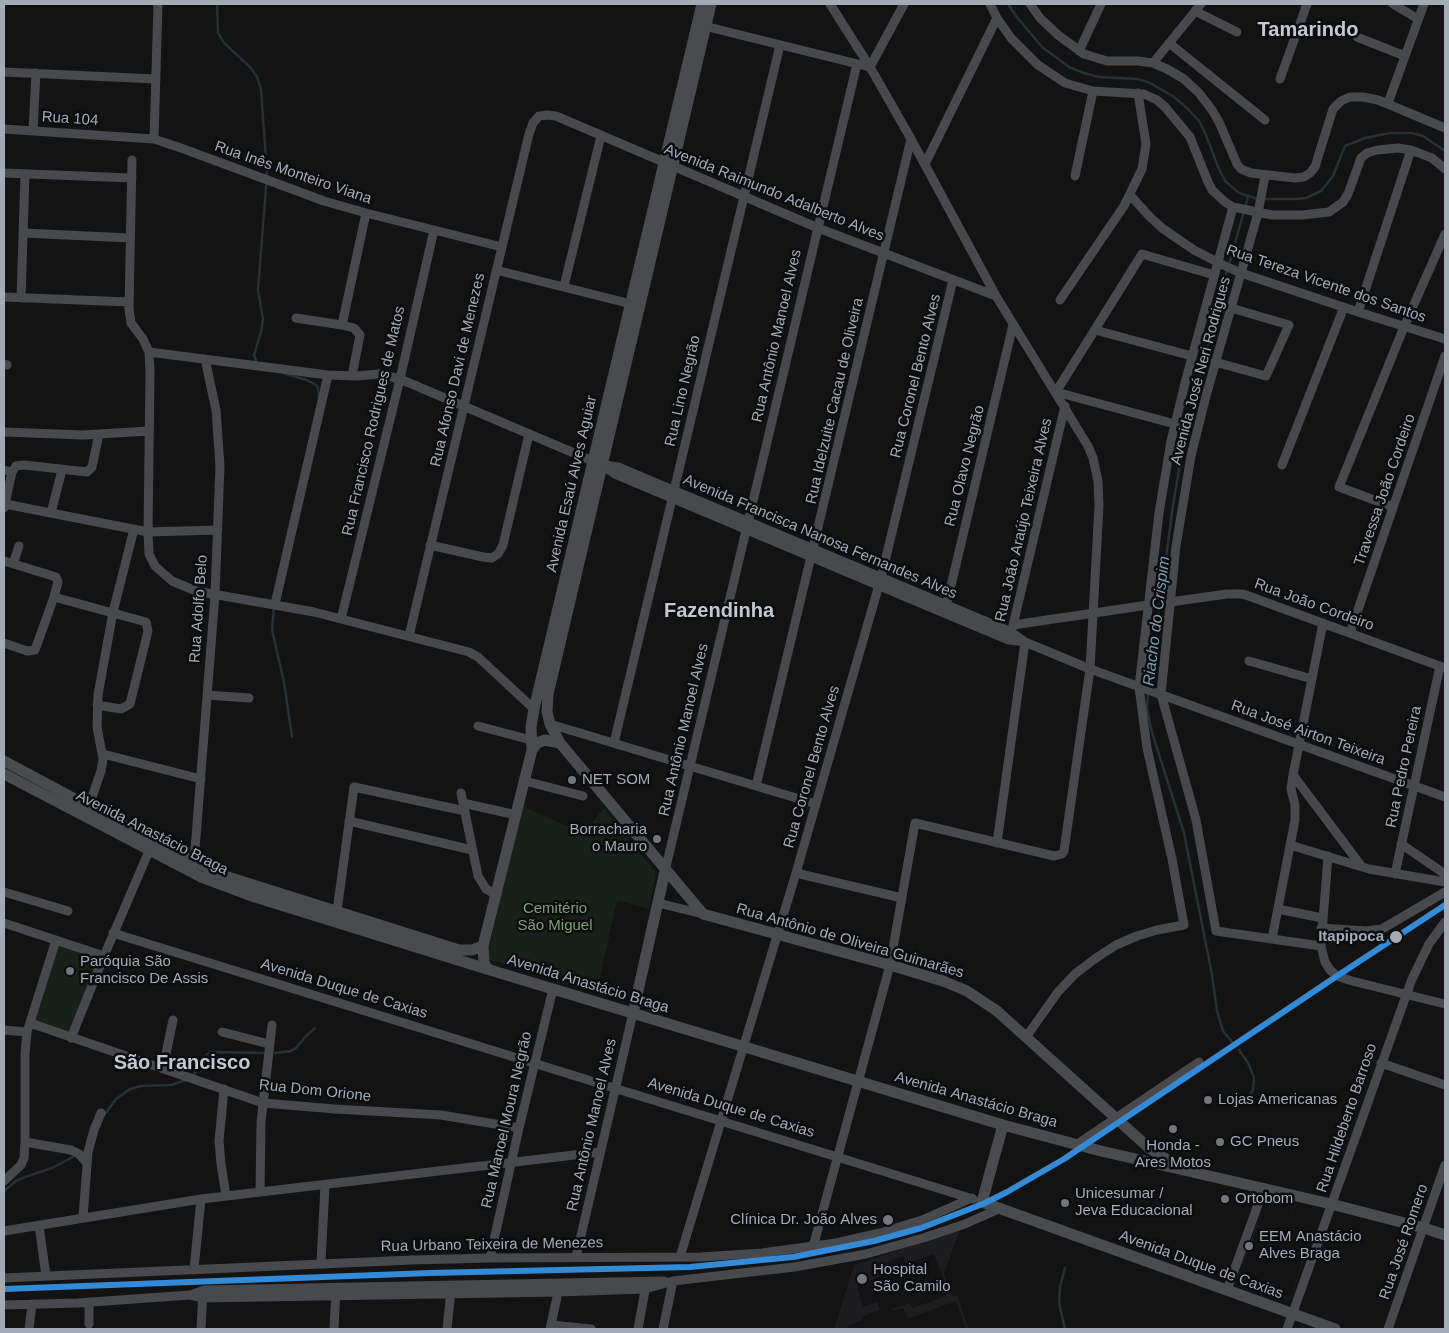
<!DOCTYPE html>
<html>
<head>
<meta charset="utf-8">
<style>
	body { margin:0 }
	#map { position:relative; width:1449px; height:1333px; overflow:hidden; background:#131313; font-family:Helvetica,sans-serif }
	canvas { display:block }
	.frame { position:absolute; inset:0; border:5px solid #a3abb5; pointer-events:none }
</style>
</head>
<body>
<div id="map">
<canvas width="1449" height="1333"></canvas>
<div class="frame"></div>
</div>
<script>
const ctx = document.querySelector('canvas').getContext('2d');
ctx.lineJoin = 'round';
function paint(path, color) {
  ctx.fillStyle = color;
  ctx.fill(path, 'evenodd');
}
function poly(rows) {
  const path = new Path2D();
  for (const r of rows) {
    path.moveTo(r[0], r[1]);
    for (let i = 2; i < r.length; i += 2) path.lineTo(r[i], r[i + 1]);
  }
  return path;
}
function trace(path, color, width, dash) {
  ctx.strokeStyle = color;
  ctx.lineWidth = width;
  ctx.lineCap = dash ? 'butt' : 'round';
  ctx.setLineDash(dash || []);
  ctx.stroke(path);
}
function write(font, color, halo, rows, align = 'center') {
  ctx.font = font + ' Helvetica,sans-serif';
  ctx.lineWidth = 5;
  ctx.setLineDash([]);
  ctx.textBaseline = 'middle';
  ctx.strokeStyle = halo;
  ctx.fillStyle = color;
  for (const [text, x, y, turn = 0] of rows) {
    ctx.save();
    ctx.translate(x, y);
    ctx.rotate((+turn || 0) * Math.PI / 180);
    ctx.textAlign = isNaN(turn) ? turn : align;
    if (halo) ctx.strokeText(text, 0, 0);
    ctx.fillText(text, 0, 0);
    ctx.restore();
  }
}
const built = poly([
	[1267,1195,1296,1205,1282,1243,1307,1252,1290,1300,1236,1281],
	[1267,1196,1295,1205,1285,1235,1257,1225],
	[1257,1227,1284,1236,1281,1243,1298,1249,1296,1257,1303,1260,1290,1298,1282,1295,1284,1289,1276,1286,1275,1287,1272,1286,1269,1292,1262,1289,1264,1284,1261,1282,1261,1281,1244,1275,1242,1281,1237,1280],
	[960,1229,944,1274,952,1296,957,1295,969,1329,966,1329,956,1301,907,1319,903,1308,893,1311,892,1309,910,1303,913,1308,946,1296,940,1279,943,1278,934,1254,906,1264,903,1256,877,1266,881,1276,857,1286,863,1307,877,1302,880,1310,862,1317,862,1320,847,1326,848,1329,834,1329,854,1265]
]);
const green = poly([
	[523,807,584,833,604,808,656,873,649,909,617,900,598,987,486,959],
	[56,940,104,956,71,1038,30,1023]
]);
const stream = poly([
	[217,4,218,33,224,43,250,67,257,77,261,89,267,174,258,290,263,319,261,332,254,355,257,363],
	[1008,4,1016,16,1042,47,1069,67,1084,73,1099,77,1138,79,1150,83,1174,97,1188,109,1199,121,1206,135,1218,167,1225,181,1239,193,1258,199],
	[1263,199,1297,199,1306,198,1321,191,1333,176,1345,146,1365,138,1390,133,1412,133,1423,136,1445,151],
	[1229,265,1248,197],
	[285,374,307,380,316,385,318,388,319,398],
	[274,606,272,630,284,682,292,737],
	[1149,687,1173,505,1184,441,1227,270],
	[1148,692,1147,708,1151,729,1184,833,1212,975,1217,1011,1223,1031,1233,1043],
	[1239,1050,1248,1063,1254,1077,1253,1090,1245,1102],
	[275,1053,291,1051,296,1048,306,1036,315,1028],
	[193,1076,206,1055,211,1052,264,1053],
	[105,1114,116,1099,130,1089,141,1086,171,1085,186,1080],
	[4,1191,16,1181,25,1177,52,1168,73,1157],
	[1065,1268,1060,1287,1059,1303,1065,1329]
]);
const minor = poly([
	[990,4,997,18,1011,38,1038,65,1065,83,1093,91,1144,94,1157,100,1165,107,1190,137,1208,182,1212,190,1225,202,1233,207,1272,215,1302,215,1329,212,1343,202,1348,194,1361,158,1367,153,1377,150,1398,148,1411,150,1432,158,1445,169],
	[1030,4,1040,18,1058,35,1084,54,1107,61,1138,61,1153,63,1167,69,1184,79,1199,93,1212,110,1219,122,1237,164,1241,169,1251,173,1295,178,1304,177,1310,173,1315,167,1318,157,1333,109,1341,101,1350,97,1363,97,1378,100,1445,128],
	[1393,4,1418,19],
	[1195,11,1237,32],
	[700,25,870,67,904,4],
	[1357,37,1405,56],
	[1169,43,1265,120],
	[1079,51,1101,4],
	[1153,63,1201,4],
	[4,72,156,79],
	[1280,79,1307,4],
	[1388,103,1424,4],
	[4,129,154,139,181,148,324,201,366,213,502,247],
	[33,131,36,73],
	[154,139,158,4],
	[132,160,129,309,131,323,143,339,149,352,150,372,148,532,149,554,155,566,172,581,196,591,314,612,469,652,478,657,534,709],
	[925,164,997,18],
	[4,173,132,178],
	[1075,176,1093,91],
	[1265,176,1258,213,1206,396,1191,456,1176,546,1161,694,1196,820,1216,931,1321,946],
	[1130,195,1149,216,1162,228,1194,250,1223,265,1241,273,1358,312,1445,339],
	[23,233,130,238],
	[496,270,635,305],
	[564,286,601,136],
	[4,297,129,302],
	[21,298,25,174],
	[1060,300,1124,206,1142,169,1146,144,1138,93],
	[1358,312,1411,150],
	[296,318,342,325],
	[1095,330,1192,356],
	[149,352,328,375,357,376,379,374,400,379,602,465,615,474,944,613,1009,640,1025,642],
	[1215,362,1266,376,1289,325,1231,308],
	[4,364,7,365],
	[352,376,360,335,354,328,342,325,366,213],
	[1175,424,1056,392,1142,254,1214,275],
	[4,432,83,435,149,431],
	[605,465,618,467,1011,632,1025,642,1090,669,1445,797],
	[1282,465,1344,307],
	[4,470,12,472,16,466,24,465,87,472,92,467,99,434],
	[5,504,148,532,218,530],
	[1393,507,1339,487,1404,327,1445,234],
	[4,508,12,472],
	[51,513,62,470],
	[430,545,483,557,492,558,498,554,503,545,529,434],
	[4,561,56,577,58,582,54,597,146,622,148,631,130,704,121,709,97,705],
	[13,564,19,546],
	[1170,602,1227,594,1243,594,1445,668],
	[275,604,328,375],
	[945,611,1013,325],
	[341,619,400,379,434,230],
	[1013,625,1148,605],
	[1350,633,1445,356],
	[409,636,529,134,533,123,539,116,547,115,556,116,818,228,996,296],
	[1010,638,1065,406],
	[4,643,27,651,35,650,54,597],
	[1249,661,1312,679],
	[207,695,249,698],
	[550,724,816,804],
	[478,726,531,740],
	[614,743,780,45],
	[103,754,201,779],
	[1293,775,1362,867],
	[525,781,583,796],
	[756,786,911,139],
	[461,793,478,876,486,889,497,895],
	[463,803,516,815],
	[89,806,101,771,103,759,97,727,98,695,113,612,134,529],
	[349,821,472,850],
	[997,843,1025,642],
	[1401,844,1445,874],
	[1290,845,1369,869,1445,882],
	[1328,856,1321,946,1325,962,1330,970,1337,976,1352,981,1445,1004],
	[194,862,215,595,220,466,216,410,205,359],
	[665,871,857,64],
	[796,873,902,898],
	[1395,874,1440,666],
	[4,892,68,911],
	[658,903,703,914],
	[1278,909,1322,918],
	[336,918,354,787,465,811],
	[4,923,104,956],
	[1321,928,1366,931,1382,929,1445,892],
	[113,933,973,1199],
	[1272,939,1295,820,1295,805,1291,789,1293,775,1323,623],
	[30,1023,263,1103,335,1109,441,1115,519,1128],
	[4,1030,27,1032],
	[222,1032,269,1044],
	[1026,1037,1058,992,1075,974,1096,958,1116,945,1137,936,1157,930,1184,925,1172,859,1147,748,1139,687,1159,513,1171,441,1185,383,1233,207],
	[71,1038,104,956,149,851],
	[1381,1063,1445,1085],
	[163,1068,173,1020],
	[224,1089,219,1141,221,1164,226,1196],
	[25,1142,71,1150,79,1154,87,1163],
	[1076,1145,1199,1062],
	[4,1181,21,1165,24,1158,25,1142,25,1054,27,1032,56,940],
	[260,1192,261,1122,272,1025],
	[83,1217,88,1152,94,1130,101,1113],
	[39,1225,46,1276],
	[4,1231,201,1199,600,1152],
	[813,1247,890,965,915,823,1054,856,1062,854,1064,851,1090,669,1099,506,1098,481,1093,458,1088,446,996,296,911,139,870,67,830,4],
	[576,1257,633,1013],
	[680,1257,796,873,881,578,953,280],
	[490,1258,519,1128,553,989],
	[321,1263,325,1185],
	[194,1269,201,1199],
	[4,1278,412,1260,490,1258,701,1257,762,1253,836,1243,880,1233,922,1220,972,1198],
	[1227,1290,1264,1188],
	[191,1295,204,1290,664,1281],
	[4,1305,78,1303,190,1295,203,1298,558,1292,645,1289,673,1281,794,1267,866,1254,923,1238,965,1224,1001,1208],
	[89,1324,89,1302],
	[551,1325,591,1329],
	[29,1329,32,1304],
	[201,1329,203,1292],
	[334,1329,336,1289],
	[447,1329,451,1290],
	[550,1329,559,1288],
	[638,1329,646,1285],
	[663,1329,673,1281],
	[1287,1329,1412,979,1429,944,1445,922],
	[1388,1329,1445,1165]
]);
const major = poly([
	[711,4,548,694,547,712,550,724,560,743,703,914,890,965,943,981,967,991,997,1011,1149,1148,1183,1170],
	[532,750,537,743,545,740,560,743],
	[4,761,172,851,228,877,459,950,472,950,483,946],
	[4,774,201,877,255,897,490,970,1003,1125,1101,1151,1331,1204,1424,1228,1445,1235],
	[490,970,486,967,484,962,483,946,532,750,531,727,534,709,702,4],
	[633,1013,665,871],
	[1003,1125,982,1202,1335,1329]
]);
const rail1 = poly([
	[4,1289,430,1273,690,1267,793,1257,874,1241,921,1228,985,1203,1007,1192,1064,1159,1337,976,1445,905]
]);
const markers = [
	[572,780,5,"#71767c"],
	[657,839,5,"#71767c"],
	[1396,937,7,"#a3abb5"],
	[70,971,5,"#71767c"],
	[1208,1100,5,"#71767c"],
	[1173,1129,5,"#71767c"],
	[1220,1142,5,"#71767c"],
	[1225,1199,5,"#71767c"],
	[1065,1203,5,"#71767c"],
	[888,1220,6,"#71767c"],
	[1249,1246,5,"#71767c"],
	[862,1279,6,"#71767c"]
];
const streetNames = [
	["Rua 104",70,119,4],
	["Rua Inês Monteiro Viana",293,173,19],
	["Avenida Raimundo Adalberto Alves",774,193,22],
	["Rua Tereza Vicente dos Santos",1326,284,19],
	["Rua Antônio Manoel Alves",777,336,-77],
	["Rua Afonso Davi de Menezes",458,370,-77],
	["Avenida José Neri Rodrigues",1201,371,-75],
	["Rua Coronel Bento Alves",916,376,-76],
	["Rua Lino Negrão",683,391,-77],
	["Rua Idelzuite Cacau de Oliveira",835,401,-77],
	["Rua Francisco Rodrigues de Matos",374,421,-77],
	["Rua Olavo Negrão",965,466,-76],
	["Avenida Esaú Alves Aguiar",572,484,-77],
	["Travessa João Cordeiro",1385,490,-71],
	["Rua João Araújo Teixeira Alves",1024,520,-77],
	["Avenida Francisca Nanosa Fernandes Alves",820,537,23],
	["Rua João Cordeiro",1314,605,20],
	["Rua Adolfo Belo",199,609,-86],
	["Rua Antônio Manoel Alves",684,730,-77],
	["Rua José Airton Teixeira",1308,733,20],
	["Rua Coronel Bento Alves",812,767,-74],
	["Rua Pedro Pereira",1404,767,-78],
	["Avenida Anastácio Braga",152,833,27],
	["Rua Antônio de Oliveira Guimarães",850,941,16],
	["Avenida Anastácio Braga",588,984,17],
	["Avenida Duque de Caxias",344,989,17],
	["Rua Dom Orione",315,1091,6],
	["Avenida Anastácio Braga",976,1100,16],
	["Avenida Duque de Caxias",731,1108,17],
	["Rua Hildeberto Barroso",1347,1118,-71],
	["Rua Manoel Moura Negrão",507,1120,-77],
	["Rua Antônio Manoel Alves",592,1125,-77],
	["Rua José Romero",1404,1242,-71],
	["Rua Urbano Teixeira de Menezes",492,1245,-1],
	["Avenida Duque de Caxias",1201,1265,20]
];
const poiNames = [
	["NET SOM",582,780],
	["Borracharia",647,830,"right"],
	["o Mauro",647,847,"right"],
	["Paróquia São",80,962],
	["Francisco De Assis",80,979],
	["Lojas Americanas",1218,1100],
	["GC Pneus",1230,1142],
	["Honda -",1173,1146,"center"],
	["Ares Motos",1173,1163,"center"],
	["Unicesumar /",1075,1194],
	["Jeva Educacional",1075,1211],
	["Ortobom",1235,1199],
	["Clínica Dr. João Alves",877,1220,"right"],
	["EEM Anastácio",1259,1237],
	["Alves Braga",1259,1254],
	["Hospital",873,1270],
	["São Camilo",873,1287]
];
const parkNames = [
	["Cemitério",555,909],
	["São Miguel",555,926]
];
const stopNames = [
	["Itapipoca",1384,937]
];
const waterNames = [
	["Riacho do Crispim",1157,621,-83]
];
const districtNames = [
	["Tamarindo",1308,30],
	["Fazendinha",719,611],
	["São Francisco",182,1063]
];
paint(built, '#1d1d1f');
paint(green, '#192019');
trace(stream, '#263035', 2.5);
trace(minor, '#47494c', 9);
trace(major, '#494b4e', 11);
trace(rail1, '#338bd7', 6);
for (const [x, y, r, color] of markers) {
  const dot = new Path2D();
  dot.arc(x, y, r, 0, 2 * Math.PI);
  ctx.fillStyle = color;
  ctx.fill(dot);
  trace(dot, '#0d0d0f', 2);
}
write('15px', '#a3abb5', '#0d0d0f', streetNames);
write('15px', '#a3abb5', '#0d0d0f', poiNames, 'left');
write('15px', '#7ca079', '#0d0d0f', parkNames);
write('bold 15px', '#a3abb5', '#0d0d0f', stopNames, 'right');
write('italic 16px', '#799fb1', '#0d0d0f', waterNames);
write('bold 20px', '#c4c9d1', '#0d0d0f', districtNames);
</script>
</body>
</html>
